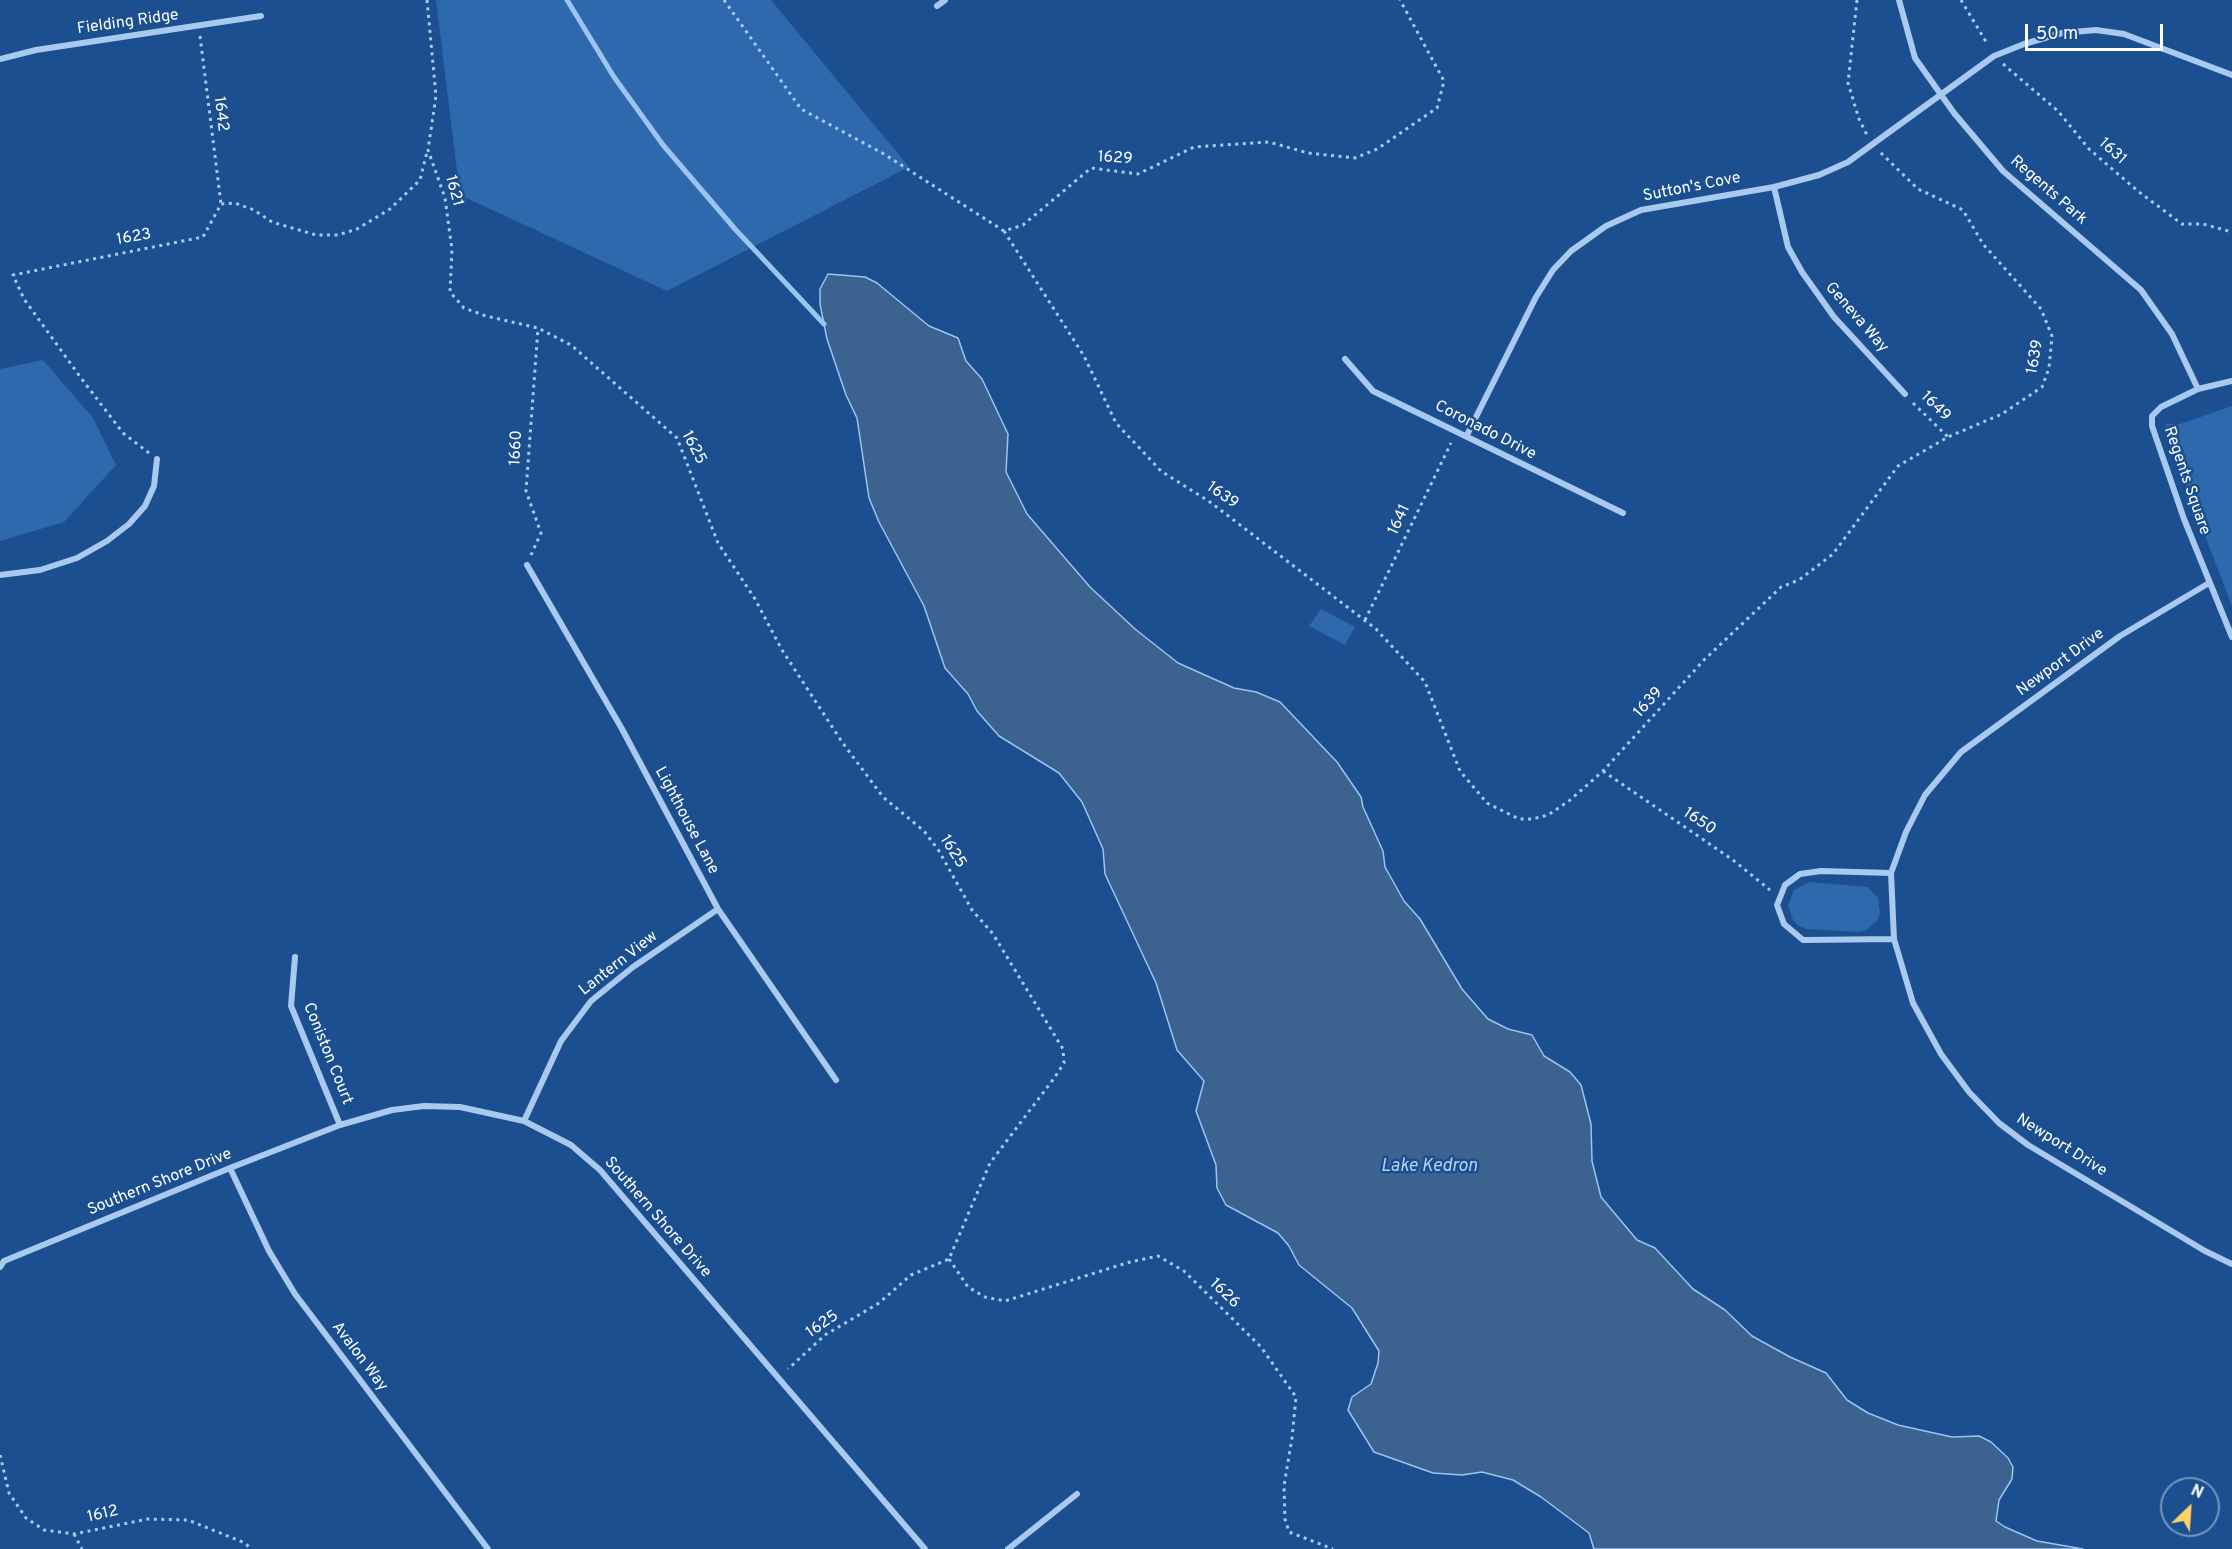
<!DOCTYPE html>
<html>
<head>
<meta charset="utf-8">
<style>
	body { margin:0 }
	#map { position:relative; width:2232px; height:1549px; overflow:hidden; background:#1b4f8f; font-family:Overpass,sans-serif }
	canvas { display:block }
	.north { position:absolute; left:2160px; top:1477px; width:60px; height:60px; box-sizing:border-box; background:#1b4f8f; border:2px solid #7695bc; border-radius:50%; rotate:25deg; font-size:16px; font-weight:700; line-height:24px; text-align:center; color:#fff }
	.north::after { content:''; display:block; margin:auto; width:21px; height:27px; background:#ffd166; clip-path:polygon(50% 0,100% 100%,50% 72%,0 100%) }
	.scale { position:absolute; left:2025px; top:24px; width:138px; height:27px; box-sizing:border-box; border:3px solid #fff; border-top:0; padding-left:8px; font-size:18px; line-height:21px; white-space:nowrap; color:#fff; -webkit-text-stroke:4px #1b4f8f; paint-order:stroke }
</style>
</head>
<body>
<div id="map">
<canvas width="2232" height="1549"></canvas>
<div class="north">N</div>
<div class="scale">50 m</div>
</div>
<script>
const ctx = document.querySelector('canvas').getContext('2d');
ctx.lineJoin = 'round';
function paint(path, color) {
  ctx.fillStyle = color;
  ctx.fill(path, 'evenodd');
}
function poly(rows) {
  const path = new Path2D();
  for (const r of rows) {
    path.moveTo(r[0], r[1]);
    for (let i = 2; i < r.length; i += 2) path.lineTo(r[i], r[i + 1]);
  }
  return path;
}
function trace(path, color, width, dash) {
  ctx.strokeStyle = color;
  ctx.lineWidth = width;
  ctx.lineCap = dash ? 'butt' : 'round';
  ctx.setLineDash(dash || []);
  ctx.stroke(path);
}
function write(font, color, halo, rows, align = 'center') {
  ctx.font = font + ' Overpass,sans-serif';
  ctx.lineWidth = 5;
  ctx.setLineDash([]);
  ctx.textBaseline = 'middle';
  ctx.strokeStyle = halo;
  ctx.fillStyle = color;
  for (const [text, x, y, turn = 0] of rows) {
    ctx.save();
    ctx.translate(x, y);
    ctx.rotate((+turn || 0) * Math.PI / 180);
    ctx.textAlign = isNaN(turn) ? turn : align;
    if (halo) ctx.strokeText(text, 0, 0);
    ctx.fillText(text, 0, 0);
    ctx.restore();
  }
}
const green = poly([
	[436,0,771,0,909,167,667,291,460,195],
	[43,360,93,418,116,465,64,522,0,541,0,369],
	[2232,406,2232,606,2166,435,2166,424,2180,424],
	[1321,609,1355,627,1345,645,1309,626],
	[1809,882,1868,887,1878,898,1880,913,1877,921,1866,930,1859,932,1806,929,1799,926,1793,920,1788,905,1794,890]
]);
const water = poly([
	[828,274,865,277,877,283,929,326,958,338,966,361,982,379,1008,434,1006,472,1027,514,1090,587,1135,629,1178,663,1234,688,1256,692,1280,702,1337,762,1361,797,1363,807,1383,851,1385,867,1404,901,1420,919,1462,989,1488,1019,1508,1029,1532,1035,1544,1056,1570,1072,1581,1085,1591,1124,1592,1161,1601,1197,1637,1240,1655,1248,1693,1289,1725,1310,1752,1336,1790,1357,1826,1373,1847,1400,1868,1413,1898,1425,1952,1437,1979,1436,1991,1442,2008,1458,2013,1467,2012,1479,1999,1500,1996,1521,2005,1527,2037,1541,2083,1549,1594,1549,1589,1533,1541,1497,1513,1480,1482,1472,1462,1475,1433,1473,1374,1452,1348,1410,1352,1397,1371,1384,1378,1363,1379,1351,1352,1308,1299,1265,1289,1246,1278,1233,1226,1205,1217,1188,1216,1165,1196,1111,1204,1081,1177,1050,1156,983,1105,874,1103,849,1082,802,1059,773,999,736,977,711,968,694,945,668,924,606,879,522,869,498,857,418,846,395,827,339,820,304,820,289,828,274]
]);
const stream = poly([
	[567,0,614,77,663,145,735,229,824,324]
]);
const path = poly([
	[427,0,436,96,428,150,445,198,452,250,450,292,464,308,486,316,538,328,571,345,677,438,718,543,755,599,782,650,842,742,883,797,924,831,939,851,972,910,993,934,1063,1049,1064,1063,1055,1077,990,1163,949,1259,911,1275,879,1303,825,1335,788,1369],
	[724,0,801,109,884,154,1004,231,1023,225,1091,168,1138,174,1194,147,1269,142,1308,153,1355,158,1377,149,1437,108,1444,81,1400,0],
	[1857,0,1848,83,1859,119,1867,135],
	[1961,0,1988,45],
	[200,36,221,204],
	[2003,64,2058,111,2089,149,2139,192,2182,224,2203,224,2232,232],
	[1004,231,1084,356,1116,423,1161,471,1210,502,1376,629,1425,682,1460,771,1487,803,1519,819,1532,819,1548,815,1569,801,1603,771,1704,660,1781,587,1799,580,1833,554,1898,466,1948,437,2002,414,2042,387,2049,368,2052,336,2041,309,1983,244,1963,210,1918,189,1880,152],
	[1913,403,1948,437],
	[149,453,123,433,81,378,24,299,13,275,203,237,221,204,235,203,254,210,272,222,316,235,338,235,357,229,390,209,420,180,427,152],
	[531,555,541,533,526,491,538,328],
	[1365,620,1451,443],
	[1603,771,1733,860,1770,890],
	[949,1259,968,1287,985,1297,1005,1301,1130,1262,1158,1256,1184,1271,1261,1347,1296,1397,1292,1438,1284,1486,1285,1519,1289,1532,1333,1549],
	[0,1455,9,1493,26,1518,44,1530,74,1534,148,1519,188,1520,245,1543,251,1549],
	[74,1534,82,1549]
]);
const street = poly([
	[1899,0,1915,58,1954,113,2003,171,2141,290,2172,334,2198,389],
	[937,6,945,0],
	[0,59,36,50,261,16],
	[1774,187,1788,247,1802,272,1834,317,1905,394],
	[1345,359,1373,391,1623,513],
	[2232,381,2198,389,2161,407,2152,416,2152,426,2184,519,2232,637],
	[1467,435,1536,297,1553,270,1571,251,1606,226,1641,210,1774,187,1819,175,1848,162,1994,56,2024,44,2062,33,2096,30,2124,34,2232,75],
	[527,565,622,729,718,909,836,1080],
	[0,575,40,570,77,558,107,541,129,524,145,506,154,486,157,459],
	[2209,583,2120,636,1961,752,1925,795,1906,832,1891,873,1894,939,1913,1003,1941,1054,1969,1092,1999,1123,2028,1145,2205,1251,2232,1264],
	[1891,873,1821,871,1800,874,1785,885,1777,905,1784,924,1803,940,1894,939],
	[295,957,291,1006,340,1125],
	[524,1121,561,1041,591,1001,633,967,718,909],
	[230,1168,269,1251,295,1294,488,1549],
	[0,1267,4,1261,230,1168,340,1125,392,1110,424,1106,460,1107,524,1121,571,1145,600,1170,925,1549],
	[1008,1549,1077,1494]
]);
const streetNames = [
	["Fielding Ridge",128,23,-8],
	["1642",220,114,83],
	["1631",2112,152,42],
	["1629",1115,159,4],
	["Sutton's Cove",1692,188,-11],
	["1621",453,191,75],
	["Regents Park",2048,191,41],
	["1623",134,238,-10],
	["Geneva Way",1856,318,49],
	["1639",2036,357,-80],
	["1649",1935,407,45],
	["Coronado Drive",1485,431,27],
	["1660",517,448,-87],
	["1625",693,448,62],
	["Regents Square",2186,481,71],
	["1639",1222,496,35],
	["1641",1400,520,-65],
	["Newport Drive",2061,663,-36],
	["1639",1649,703,-48],
	["Lighthouse Lane",686,821,62],
	["1650",1699,822,34],
	["1625",952,852,58],
	["Lantern View",619,964,-38],
	["Coniston Court",327,1054,68],
	["Newport Drive",2061,1146,32],
	["Southern Shore Drive",160,1183,-22],
	["Southern Shore Drive",657,1218,49],
	["1626",1224,1294,44],
	["1625",823,1325,-35],
	["Avalon Way",359,1357,53],
	["1612",103,1515,-13]
];
const waterNames = [
	["Lake Kedron",1429,1167]
];
paint(green, '#2e69ad');
paint(water, '#3c6290');
trace(water, '#9cc4f0', 1.5);
trace(stream, '#9cc4f0', 5);
trace(path, '#a9c9ee', 3, [3, 4.5]);
trace(street, '#a9c9ee', 6);
write('16px', '#fff', '#1b4f8f', streetNames);
write('italic 18px', '#b5d3f5', '#1b4f8f', waterNames);
</script>
</body>
</html>
